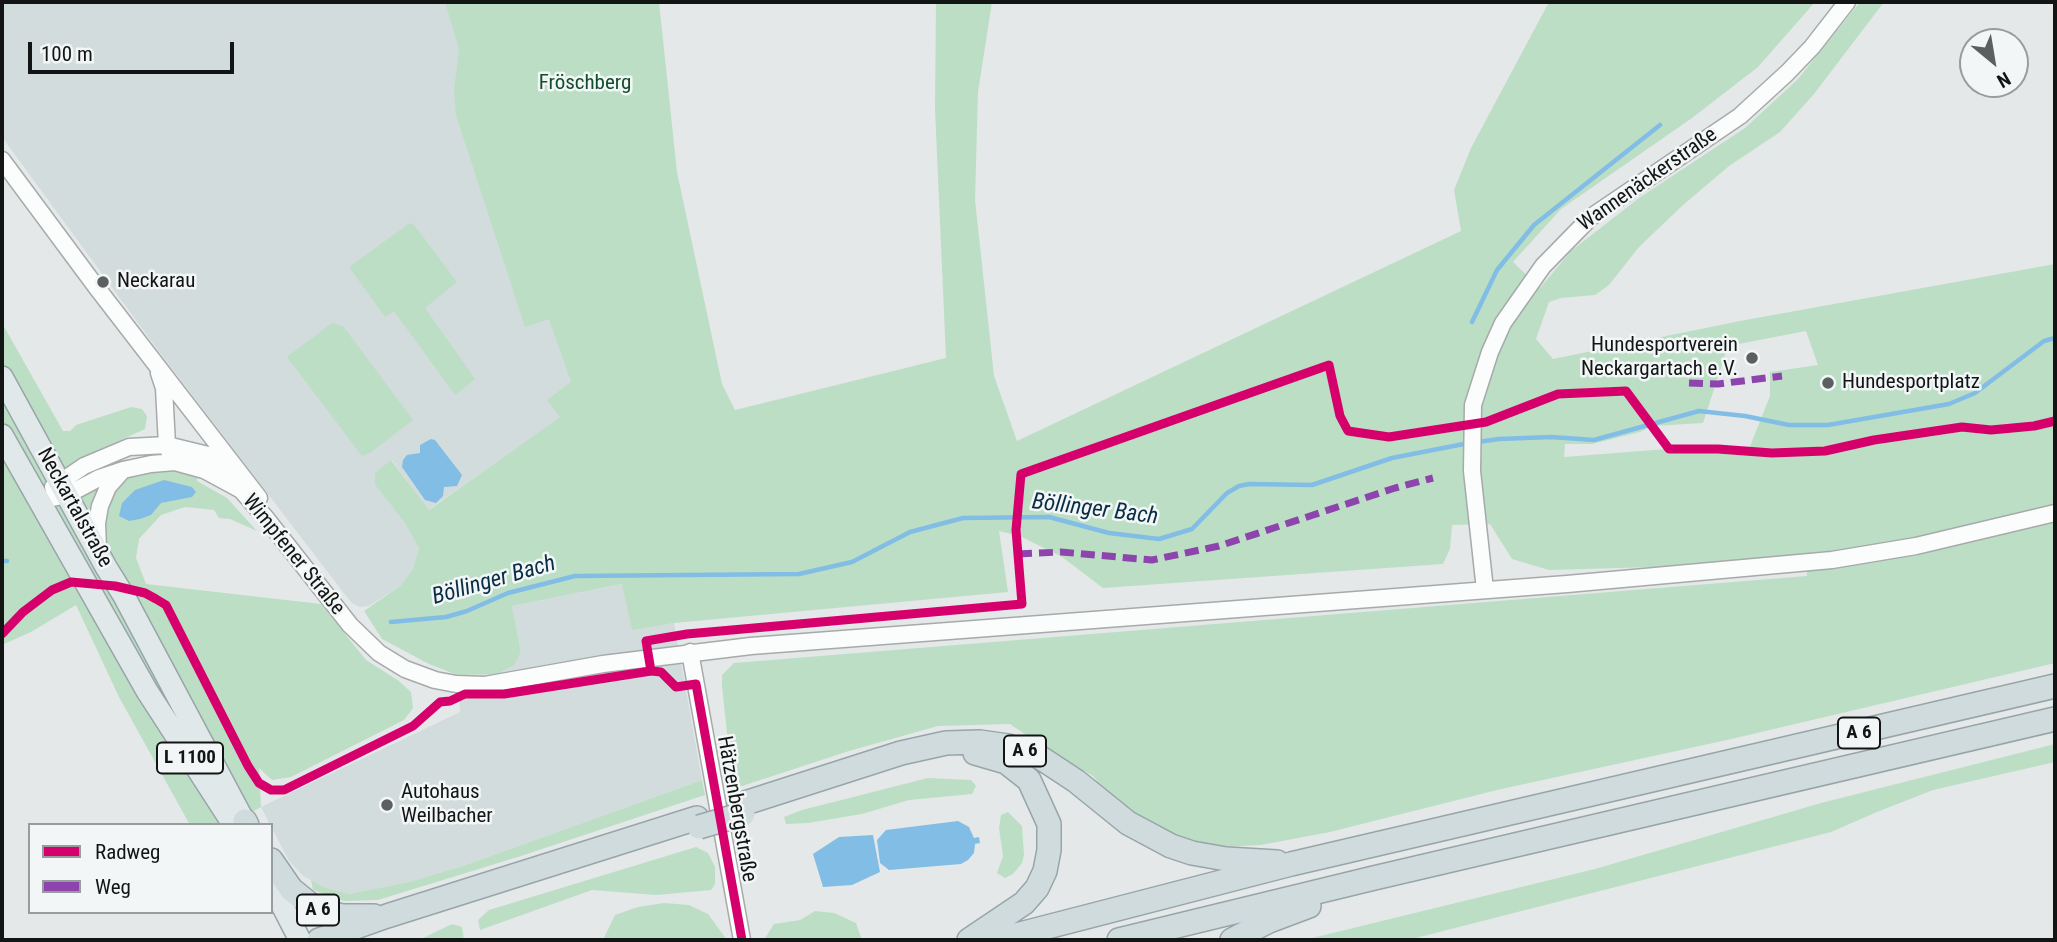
<!DOCTYPE html>
<html>
<head>
<meta charset="utf-8">
<style>
	body { margin:0 }
	#map { position:relative; width:2057px; height:942px; overflow:hidden; background:#e5e8e8; font-family:"Roboto Condensed",sans-serif }
	canvas { display:block }
	.frame { position:absolute; inset:0; border:4px solid #131515; pointer-events:none }
	.legend { position:absolute; left:28px; top:823px; width:245px; height:91px; box-sizing:border-box; background:#f2f6f6; border:2px solid #999c9c; margin:0; padding:9px 12px; list-style:none; font-size:21px; color:#131515 }
	.legend li { display:flex; align-items:center; gap:14px; height:35px }
	.legend b { width:35px; border:2px solid #999c9c }
	.north { position:absolute; left:1959px; top:28px; width:70px; height:70px; box-sizing:border-box; background:#f2f6f6; border:2px solid #999c9c; border-radius:50%; rotate:150deg; font-size:19px; font-weight:700; line-height:28px; text-align:center; color:#131515 }
	.north::after { content:''; display:block; margin:auto; width:24px; height:32px; background:#5c5f5f; clip-path:polygon(50% 0,100% 100%,50% 72%,0 100%) }
	.scale { position:absolute; left:28px; top:42px; width:206px; height:32px; box-sizing:border-box; border:4px solid #131515; border-top:0; padding-left:9px; font-size:21px; line-height:24px; white-space:nowrap; color:#131515; -webkit-text-stroke:5px #f2f6f6; paint-order:stroke }
</style>
</head>
<body>
<div id="map">
<canvas width="2057" height="942"></canvas>
<div class="frame"></div>
<ul class="legend">
<li><b style="height:9px;background:#d6006c"></b>Radweg</li>
<li><b style="height:9px;background:#8e44ad"></b>Weg</li>
</ul>
<div class="north">N</div>
<div class="scale">100 m</div>
</div>
<script>
const ctx = document.querySelector('canvas').getContext('2d');
ctx.lineJoin = 'round';
function paint(path, color) {
  ctx.fillStyle = color;
  ctx.fill(path, 'evenodd');
}
function poly(rows) {
  const path = new Path2D();
  for (const r of rows) {
    path.moveTo(r[0], r[1]);
    for (let i = 2; i < r.length; i += 2) path.lineTo(r[i], r[i + 1]);
  }
  return path;
}
function trace(path, color, width, dash) {
  ctx.strokeStyle = color;
  ctx.lineWidth = width;
  ctx.lineCap = dash ? 'butt' : 'round';
  ctx.setLineDash(dash || []);
  ctx.stroke(path);
}
function write(font, color, halo, rows, align = 'center') {
  ctx.font = font + ' "Roboto Condensed",sans-serif';
  ctx.lineWidth = 5;
  ctx.setLineDash([]);
  ctx.textBaseline = 'middle';
  ctx.strokeStyle = halo;
  ctx.fillStyle = color;
  for (const [text, x, y, turn = 0] of rows) {
    ctx.save();
    ctx.translate(x, y);
    ctx.rotate((+turn || 0) * Math.PI / 180);
    ctx.textAlign = isNaN(turn) ? turn : align;
    if (halo) ctx.strokeText(text, 0, 0);
    ctx.fillText(text, 0, 0);
    ctx.restore();
  }
}
const built = poly([
	[2,2,460,2,572,382,561,417,428,510,392,460,375,485,404,522,419,548,413,569,400,586,369,606,360,607,352,603,346,596,160,353,2,137],
	[623,584,632,629,674,623,702,780,463,866,409,882,349,894,324,887,303,876,289,861,261,807,460,712,457,675,497,674,513,665,521,652,512,606]
]);
const green = poly([
	[445,2,659,2,677,172,722,384,735,410,946,358,935,109,936,2,992,2,978,92,975,200,994,376,1017,441,1461,231,1454,190,1471,148,1549,2,1815,2,1758,67,1692,118,1561,209,1513,262,1540,288,1571,251,1639,198,1745,128,1798,79,1860,2,1884,2,1814,94,1780,132,1729,166,1682,206,1639,247,1609,285,1595,295,1561,298,1549,302,1536,339,1553,359,1740,321,2055,264,2055,663,1727,740,1497,790,1330,832,1261,845,1223,847,1189,842,1151,828,1111,798,1093,776,1038,743,1010,724,938,726,849,751,733,789,722,686,722,675,734,663,1807,576,1806,554,1688,566,1549,570,1512,559,1490,524,1452,525,1450,549,1443,564,1103,588,1062,557,1020,536,999,531,1008,592,674,623,632,630,622,584,512,606,521,652,514,665,497,674,457,675,429,664,382,639,364,611,400,586,413,569,419,548,404,522,375,485,375,473,391,460,429,510,560,417,547,400,571,382,549,319,525,327,456,115,454,91,459,49],
	[1806,331,1818,365,1770,372,1770,396,1749,449,1693,447,1564,457,1565,444,1592,444,1640,432,1652,426,1703,423,1728,346],
	[410,223,415,226,457,282,425,308,475,379,455,395,394,311,385,317,349,267],
	[2,323,63,431,70,431,76,425,131,407,142,409,147,416,145,429,79,459,94,487,152,471,177,471,198,475,197,481,227,498,257,531,230,519,219,518,214,510,185,507,161,515,139,539,136,558,146,584,321,604,366,660,399,681,411,692,413,708,404,720,291,777,272,780,259,768,261,807,227,825,190,825,119,697,76,605,31,632,2,645],
	[332,323,343,326,413,420,370,453,362,456,287,357],
	[2055,744,2055,762,1933,790,1877,812,1831,832,1408,940,1304,940,1595,869,1821,803],
	[928,778,971,780,976,786,972,794,909,800,862,814,808,823,786,824,784,817,802,810],
	[702,780,705,795,521,856,378,900,344,901,313,890,311,880,324,887,349,894,409,882,463,866],
	[1008,812,1022,826,1024,855,1022,863,1013,874,1005,878,997,873,1003,856,999,828,1001,815],
	[696,847,708,853,715,867,715,884,711,890,656,895,592,890,480,930,478,920,489,910],
	[664,903,689,905,708,914,727,940,603,940,615,915,638,907],
	[815,911,834,913,856,923,862,940,764,940,774,924,800,920],
	[452,924,462,927,464,940,419,940]
]);
const water = poly([
	[431,439,435,440,462,475,457,486,444,487,443,496,436,503,425,500,402,467,403,460,407,455,420,453,420,445],
	[164,480,192,487,196,492,192,497,161,503,151,515,140,519,129,521,119,516,122,503,135,490],
	[958,821,969,827,974,838,979,837,980,843,975,844,974,853,968,860,961,864,889,870,880,863,877,840,886,830],
	[873,835,880,872,852,885,823,887,813,854,839,837]
]);
const stream = poly([
	[1472,322,1497,270,1534,225,1660,125],
	[1478,442,1499,439,1551,437,1594,440,1699,411,1745,416,1789,425,1828,425,1949,404,1975,393,2044,341,2055,338],
	[2,561,7,561],
	[391,622,446,617,467,611,508,593,575,576,799,574,852,562,910,532,963,518,1049,517,1109,533,1159,539,1192,529,1227,493,1239,486,1249,484,1312,485,1392,458,1469,443]
]);
const minor = poly([
	[2,160,97,288,259,498],
	[159,373,164,388,167,445,170,454],
	[53,487,84,466,129,447,167,445,208,455,235,470],
	[38,501,67,495,99,478,123,470,151,464,175,462,204,470,241,490,265,517,350,625,379,653,405,669,435,680,456,684,485,685,603,664,751,646,1567,584,1832,560,1916,546,2055,513],
	[98,548,97,523,100,506,108,487,123,470],
	[1485,590,1472,471,1473,405,1490,352,1503,323,1543,266,1591,217,1740,116,1787,73,1812,47,1847,2],
	[690,652,742,940]
]);
const major = poly([
	[2,377,106,567,124,596,246,825],
	[2,435,147,691,231,821],
	[271,884,300,940]
]);
const highway = poly([
	[739,805,901,753,946,743,980,742,1008,746,1041,758,1076,781,1128,823,1171,846,1192,853,1226,859,1277,862],
	[245,821,247,825],
	[271,860,291,889,317,910,342,916,374,916],
	[319,940,387,916,697,818],
	[969,940,1024,903,1037,888,1045,871,1049,850,1049,824,1029,780,1006,762,975,753],
	[997,940,1291,864,2055,686],
	[1119,940,1374,878,2055,719],
	[1232,940,1269,921,1309,906]
]);
const highwayBridge = poly([
	[699,827,743,814]
]);
const quiet = poly([
	[1689,383,1718,384,1782,376],
	[1018,554,1061,552,1152,560,1219,546,1395,488,1433,478]
]);
const cycleway = poly([
	[2,634,23,612,52,590,71,582,115,586,145,593,156,599,166,605,248,766,259,783,271,790,284,790,413,726,440,702,450,701,465,694,504,694,651,671,661,672,676,687,696,684,742,940],
	[651,671,646,641,687,634,1022,604,1016,530,1021,474,1329,365,1340,416,1348,431,1389,437,1486,422,1558,394,1626,391,1669,449,1718,449,1772,453,1825,451,1874,440,1962,427,1991,430,2034,426,2055,421]
]);
const markers = [
	[103,282,7,"#5c5f5f"],
	[1752,358,7,"#5c5f5f"],
	[1828,383,7,"#5c5f5f"],
	[387,805,7,"#5c5f5f"]
];
const shields = [
	[1859,733,42],
	[1025,751,42],
	[190,758,66],
	[318,910,42]
];
const shieldNames = [
	["A 6",1859,733],
	["A 6",1025,751],
	["L 1100",190,758],
	["A 6",318,910]
];
const parkNames = [
	["Fröschberg",585,84]
];
const streetNames = [
	["Wannenäckerstraße",1648,180,-35],
	["Neckartalstraße",74,508,61],
	["Wimpfener Straße",293,555,51],
	["Hätzenbergstraße",736,809,80]
];
const poiNames = [
	["Neckarau",117,282],
	["Hundesportverein",1738,346,"right"],
	["Neckargartach e.V.",1738,370,"right"],
	["Hundesportplatz",1842,383],
	["Autohaus",401,793],
	["Weilbacher",401,817]
];
const waterNames = [
	["Böllinger Bach",1095,510,7],
	["Böllinger Bach",494,581,-16]
];
paint(built, '#d3dcdc');
paint(green, '#bcdec5');
paint(water, '#82bde5');
trace(stream, '#82bde5', 4.5);
trace(minor, '#a7aaaa', 19);
trace(major, '#98a5a8', 24);
trace(highway, '#98a5a8', 26);
trace(minor, '#fbfcfc', 16);
trace(major, '#e1e8ea', 21);
trace(highway, '#d0dbde', 23);
trace(highwayBridge, '#98a5a8', 26, []);
trace(highwayBridge, '#d0dbde', 23);
trace(quiet, '#8e44ad', 7, [14, 7]);
trace(cycleway, '#d6006c', 9);
for (const [x, y, r, color] of markers) {
  const dot = new Path2D();
  dot.arc(x, y, r, 0, 2 * Math.PI);
  ctx.fillStyle = color;
  ctx.fill(dot);
  trace(dot, '#f2f6f6', 2.5);
}
for (const [x, y, w] of shields) {
  const box = new Path2D();
  box.roundRect(x - w / 2, y - 15.5, w, 31, 5);
  ctx.fillStyle = '#f2f6f6';
  ctx.fill(box);
  trace(box, '#131515', 2);
}
write('bold 19px', '#131515', null, shieldNames);
write('21px', '#114e29', '#f2f6f6', parkNames);
write('21px', '#131515', '#f2f6f6', streetNames);
write('21px', '#131515', '#f2f6f6', poiNames, 'left');
write('italic 23px', '#082d44', '#f2f6f6', waterNames);
</script>
</body>
</html>
